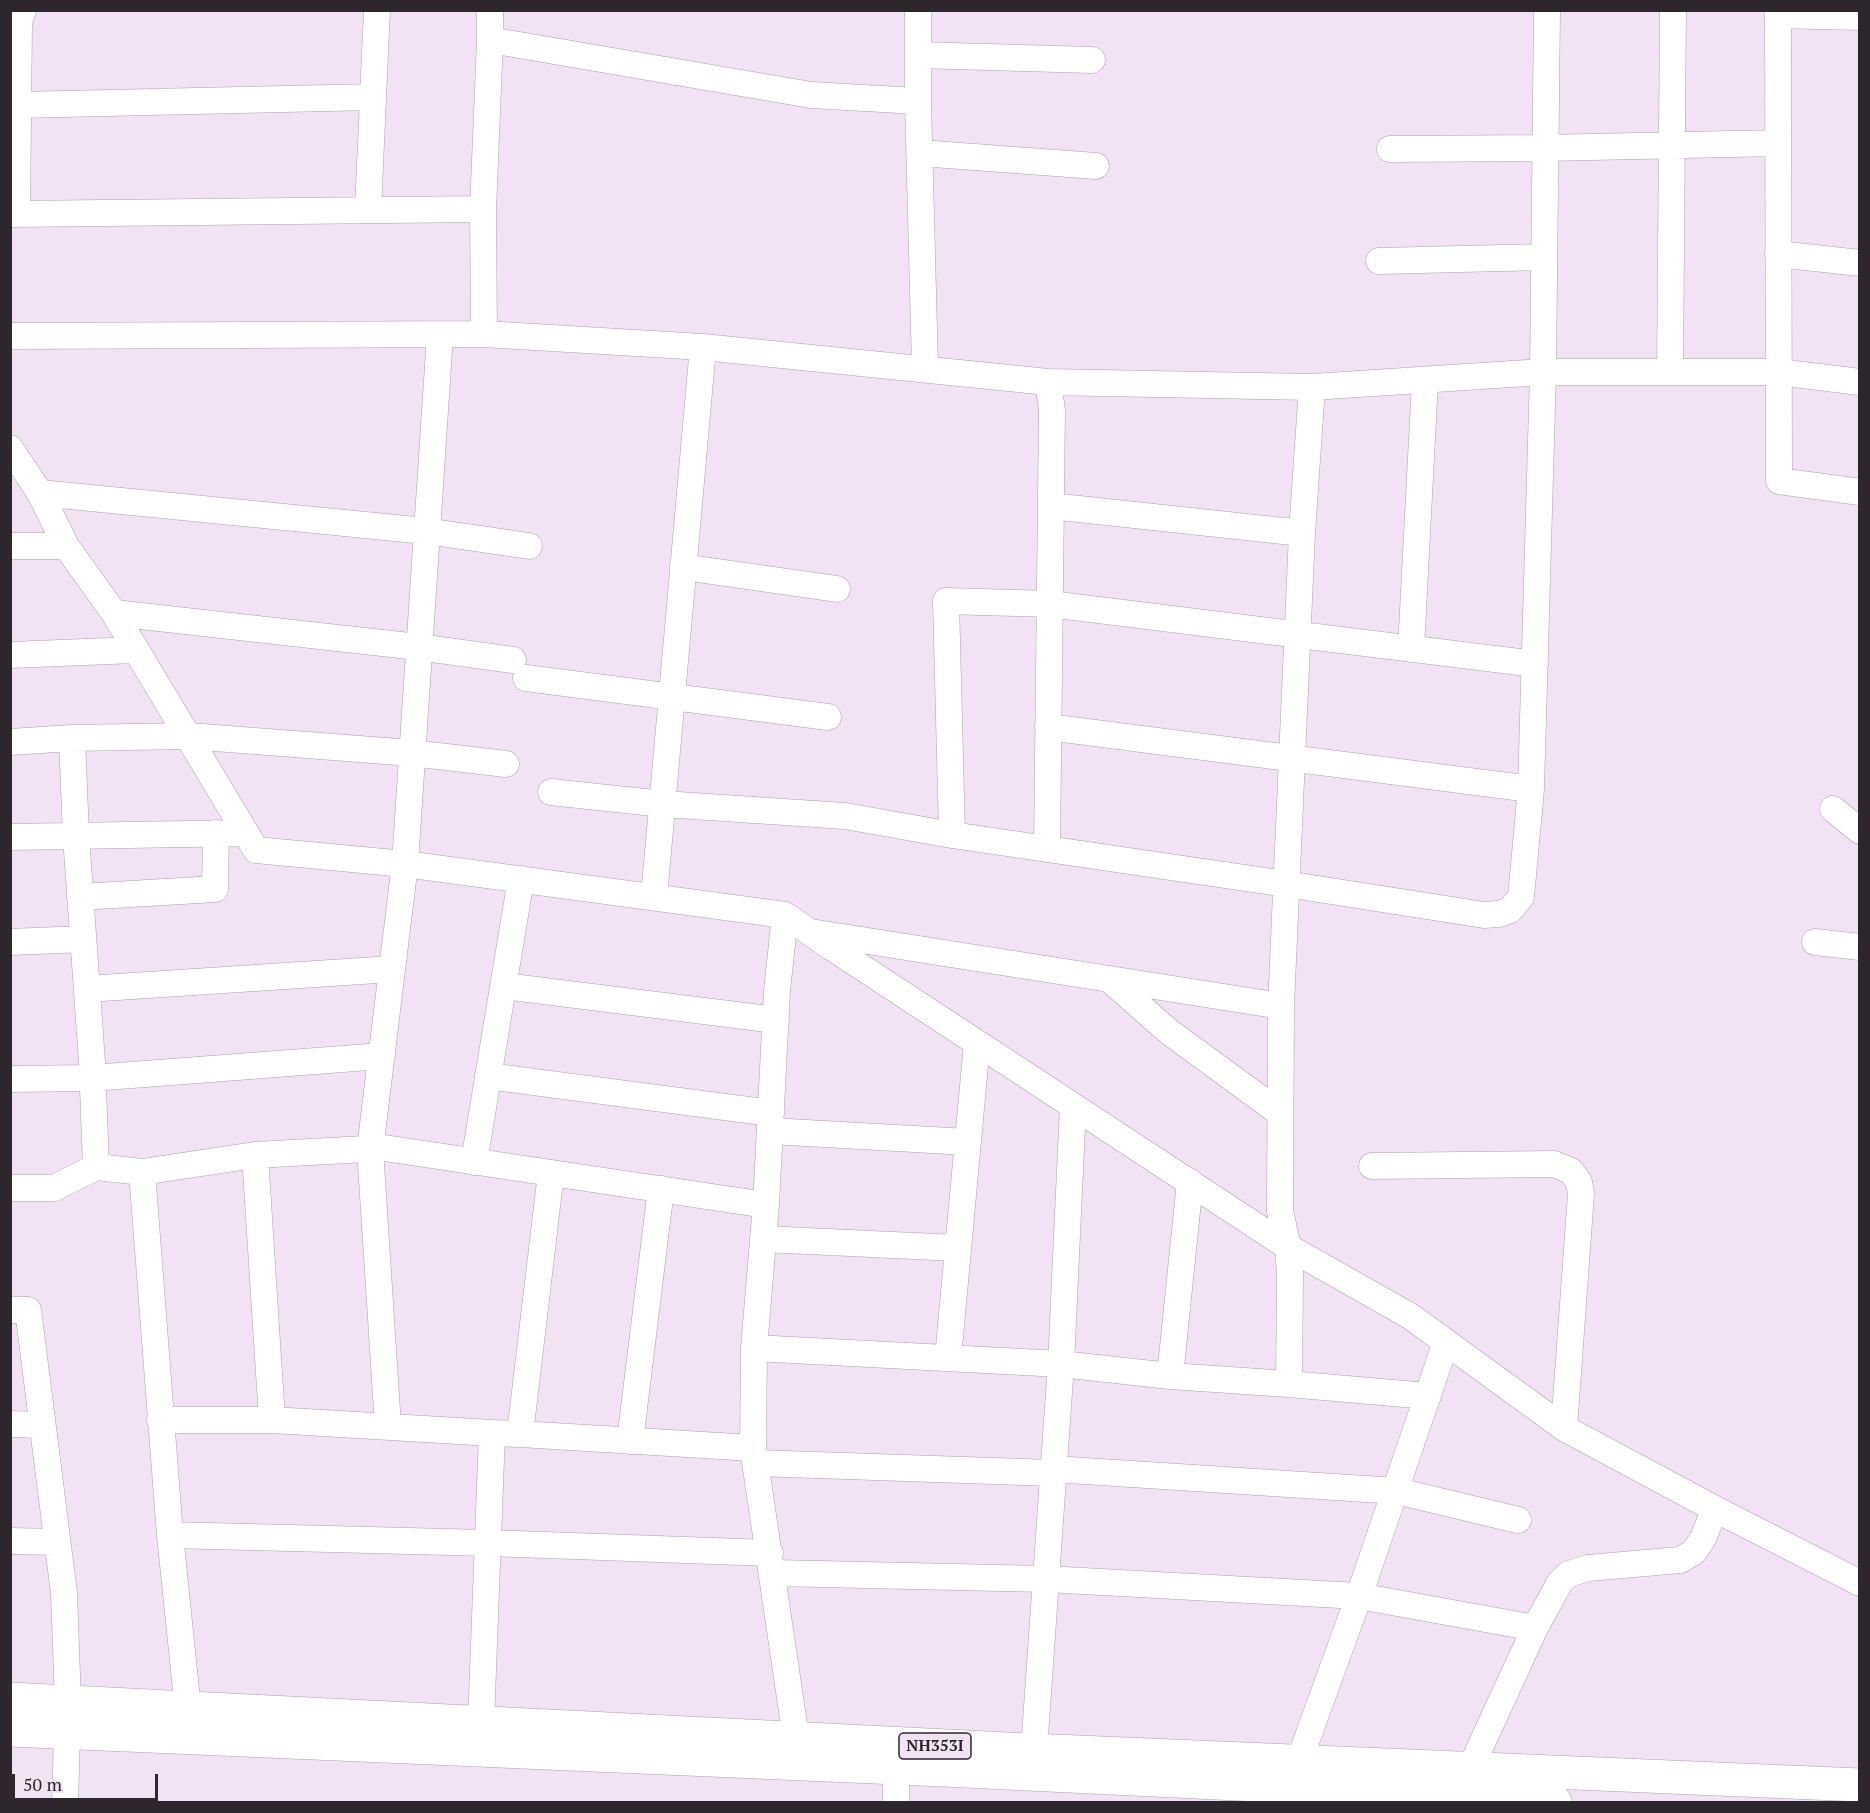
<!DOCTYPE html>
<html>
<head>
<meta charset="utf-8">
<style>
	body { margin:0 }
	#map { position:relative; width:1870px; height:1813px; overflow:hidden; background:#f2e3f4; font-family:"PT Serif",serif }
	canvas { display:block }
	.frame { position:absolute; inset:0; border:12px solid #2d272d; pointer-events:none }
	.scale { position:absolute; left:12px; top:1774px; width:146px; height:27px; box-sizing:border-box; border:3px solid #2d272d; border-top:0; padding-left:8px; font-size:18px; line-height:21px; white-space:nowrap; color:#2d272d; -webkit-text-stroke:4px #f2e3f4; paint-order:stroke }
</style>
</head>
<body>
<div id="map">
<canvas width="1870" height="1813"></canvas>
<div class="frame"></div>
<div class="scale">50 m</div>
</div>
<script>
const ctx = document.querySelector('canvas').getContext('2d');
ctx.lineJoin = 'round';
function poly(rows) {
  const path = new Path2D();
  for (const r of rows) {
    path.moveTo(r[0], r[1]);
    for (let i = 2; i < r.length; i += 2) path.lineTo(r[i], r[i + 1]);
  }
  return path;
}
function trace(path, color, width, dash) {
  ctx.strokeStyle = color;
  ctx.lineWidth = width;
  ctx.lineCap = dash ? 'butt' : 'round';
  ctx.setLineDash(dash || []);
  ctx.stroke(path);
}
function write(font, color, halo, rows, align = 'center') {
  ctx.font = font + ' "PT Serif",serif';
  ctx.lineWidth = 6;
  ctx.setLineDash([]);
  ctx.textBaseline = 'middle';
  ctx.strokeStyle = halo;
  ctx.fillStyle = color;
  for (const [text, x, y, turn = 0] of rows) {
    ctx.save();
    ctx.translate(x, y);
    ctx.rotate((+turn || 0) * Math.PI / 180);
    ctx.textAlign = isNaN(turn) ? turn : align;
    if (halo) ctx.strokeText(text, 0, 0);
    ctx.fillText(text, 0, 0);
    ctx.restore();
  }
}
const minor = poly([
	[918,10,918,101,925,368],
	[1778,10,1779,481,1860,492],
	[1778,15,1860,17],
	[490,40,811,95,918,101],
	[918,55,1092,60],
	[18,105,373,97],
	[1390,149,1545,148,1778,143],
	[920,153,1096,166],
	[368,210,377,10],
	[10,214,483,209],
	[17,214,19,23,23,10],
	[1778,254,1860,263],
	[1379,261,1544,257],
	[484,334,483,209,490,40,490,10],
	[10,336,484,334,703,347,1048,382,1312,387,1543,372,1778,372,1860,382],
	[1670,372,1673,10],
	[10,448,40,493,66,546,114,613,256,850,405,864,785,915,831,947,1288,1247,1410,1316,1564,1428,1715,1509,1860,1583],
	[40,493,426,531,529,546],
	[1051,506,1302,533],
	[10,546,66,546],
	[683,567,837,589],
	[114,613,418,647,513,660],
	[1411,649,1425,381],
	[10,655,135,650],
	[526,678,828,717],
	[1048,727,1531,789],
	[10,742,72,738,189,736,412,753,506,764],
	[551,792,663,804,845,816,952,835,946,601,1050,604,1535,664],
	[1833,809,1860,831],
	[952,835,1286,884,1484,915,1499,914,1510,910,1521,897,1531,789,1543,372,1547,10],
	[10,837,246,833],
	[1047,849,1052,410,1048,382],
	[80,897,215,889,216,833],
	[654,897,703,347],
	[785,915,777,991,766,1205,754,1348,753,1448,796,1738,796,1757],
	[817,933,1281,1006],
	[10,942,83,939],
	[1815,942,1860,947],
	[1109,979,1168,1031,1280,1113],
	[504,986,776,1020],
	[87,989,392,969],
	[488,1076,771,1113],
	[10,1079,92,1078,382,1056],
	[770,1131,968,1142],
	[255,1155,272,1420],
	[474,1162,521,879],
	[1372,1166,1554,1164,1571,1171,1579,1182,1581,1194,1564,1428],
	[96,1167,142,1172],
	[10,1188,54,1188,96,1167,92,1062,76,836,72,738],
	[763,1239,958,1248],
	[10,1310,28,1310,64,1593,68,1702,65,1802],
	[1446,1342,1359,1596,1535,1628],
	[754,1348,1061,1364,1170,1376,1289,1384,1290,1274,1288,1247,1280,1211,1281,1006,1302,533,1312,387],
	[948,1358,977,1043],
	[1170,1376,1190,1182],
	[1289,1384,1428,1396],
	[160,1420,272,1420,492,1433],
	[10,1424,42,1425],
	[388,1426,370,1149,405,864,440,335],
	[520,1434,753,1448],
	[630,1441,661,1189],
	[756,1463,1053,1473],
	[1053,1469,1397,1491,1518,1520],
	[170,1535,488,1543,770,1553],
	[10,1541,57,1542],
	[773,1573,1046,1579,1359,1596,1299,1761],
	[188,1709,170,1535,142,1172,255,1155,384,1148,766,1205],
	[481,1723,492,1433,520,1434,551,1173],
	[1034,1750,1061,1364,1073,1106],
	[1469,1784,1470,1769,1535,1628,1560,1582,1569,1574,1588,1568,1680,1560,1694,1552,1703,1538,1715,1509],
	[896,1802,896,1768]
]);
const highway = poly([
	[10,1699,1007,1749,1860,1785],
	[10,1730,944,1770,1468,1795,1555,1802]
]);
const shields = [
	[935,1746,72]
];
const shieldNames = [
	["NH353I",935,1746]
];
trace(minor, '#ac9eae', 27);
trace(highway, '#ac9eae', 34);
trace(minor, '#fff', 26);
trace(highway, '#fff', 33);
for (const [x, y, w] of shields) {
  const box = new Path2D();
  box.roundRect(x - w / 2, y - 13, w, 26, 4.5);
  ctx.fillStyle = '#f2e3f4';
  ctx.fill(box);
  trace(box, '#2d272d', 1.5);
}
write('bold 16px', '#2d272d', null, shieldNames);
</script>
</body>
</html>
